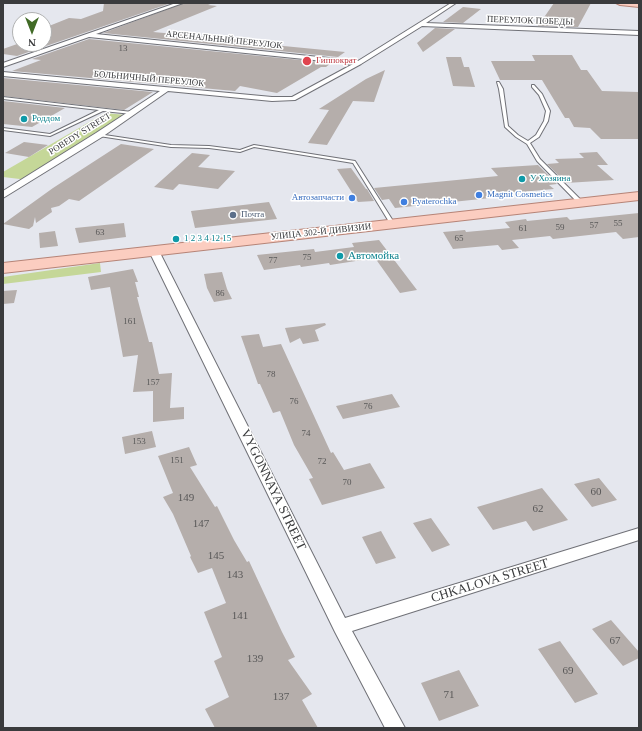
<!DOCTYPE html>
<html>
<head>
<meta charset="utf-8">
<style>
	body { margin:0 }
	#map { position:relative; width:642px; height:731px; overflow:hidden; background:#e5e7ee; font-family:Georgia,serif }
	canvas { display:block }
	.frame { position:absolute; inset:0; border:4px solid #3a3b3d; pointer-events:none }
	.north { position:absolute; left:12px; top:12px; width:40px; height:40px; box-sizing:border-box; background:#fff; border:1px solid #b0b1b1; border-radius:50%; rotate:180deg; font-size:11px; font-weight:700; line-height:16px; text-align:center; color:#3a3b3d }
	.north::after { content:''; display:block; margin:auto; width:14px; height:18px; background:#416a26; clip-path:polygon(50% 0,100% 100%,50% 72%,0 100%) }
</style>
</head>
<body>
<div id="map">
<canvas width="642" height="731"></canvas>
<div class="frame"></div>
<div class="north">N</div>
</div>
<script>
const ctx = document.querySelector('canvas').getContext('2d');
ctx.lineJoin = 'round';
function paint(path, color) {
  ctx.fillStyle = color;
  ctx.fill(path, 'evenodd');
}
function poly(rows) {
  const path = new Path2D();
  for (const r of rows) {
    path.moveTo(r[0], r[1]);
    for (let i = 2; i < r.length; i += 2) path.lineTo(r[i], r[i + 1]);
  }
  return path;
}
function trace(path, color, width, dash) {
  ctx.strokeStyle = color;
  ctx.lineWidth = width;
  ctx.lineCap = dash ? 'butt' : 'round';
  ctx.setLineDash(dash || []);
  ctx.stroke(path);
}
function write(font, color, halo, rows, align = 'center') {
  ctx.font = font + ' Georgia,serif';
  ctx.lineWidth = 3;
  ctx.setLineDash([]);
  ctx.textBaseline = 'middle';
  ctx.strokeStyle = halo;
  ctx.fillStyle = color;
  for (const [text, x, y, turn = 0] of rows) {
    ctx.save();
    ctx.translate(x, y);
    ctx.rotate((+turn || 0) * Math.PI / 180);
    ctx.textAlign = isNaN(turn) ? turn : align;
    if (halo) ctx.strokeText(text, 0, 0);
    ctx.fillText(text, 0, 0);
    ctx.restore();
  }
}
const green = poly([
	[105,113,126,115,28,180,3,177,3,172],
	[100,263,101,272,3,284,3,277]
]);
const building = poly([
	[104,3,171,3,17,56,3,54,3,49,20,43,44,44,44,28,69,18,81,19,103,11],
	[184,3,213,3,208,5,217,6,153,32,266,42,263,44,345,52,338,57,103,33],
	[554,3,591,3,578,27,538,26],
	[463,7,481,9,463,23,443,22],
	[435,28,455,29,423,52,417,43],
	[89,39,331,63,326,67,321,67,277,93,240,86,235,91,12,71,41,60,32,59],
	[532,55,572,55,581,70,587,70,602,91,639,92,639,139,601,139,590,128,574,127,569,118,565,118,542,80,500,80,491,61,535,61],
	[446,57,461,57,464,67,469,67,475,87,453,86],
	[385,70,374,102,353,101,327,145,308,143,329,110,319,109,366,79],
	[3,78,153,92,124,110,3,96],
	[3,101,65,108,32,127,3,124],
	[24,142,48,145,29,157,5,153],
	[121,144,154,149,79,201,69,199,59,206,51,208,52,212,36,223,35,217,33,226,29,229,3,224,53,188],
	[597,152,608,165,597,165,614,180,566,183,547,164,559,163,555,159,584,158,579,153],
	[192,153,210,155,198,167,235,171,218,189,179,184,173,190,154,187],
	[538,165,557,184,549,185,554,189,498,194,500,197,395,208,389,199,382,200,374,188,498,176,491,168],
	[351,168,366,189,367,189,374,201,358,202,337,169],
	[269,202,277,219,195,228,191,211],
	[639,213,639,237,623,239,616,232,553,239,550,236,512,240,519,248,502,250,498,245,453,249,443,232,465,230,466,232,510,228,505,222,526,219,527,221,567,217,570,220],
	[124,223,126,237,79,243,75,228],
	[55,231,58,246,40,248,39,233],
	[379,240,417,290,400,293,375,258,330,265,329,263,301,267,300,265,264,270,257,255,314,249,315,252,354,247,352,243],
	[133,269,138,282,135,282,139,297,137,297,149,342,152,342,159,374,172,373,170,408,184,407,184,419,153,422,153,391,133,392,138,355,123,357,110,287,91,290,88,277],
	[222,272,227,289,232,299,214,302,207,288,204,274],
	[17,290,14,303,3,304,3,291],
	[325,323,326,325,315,330,319,341,303,344,300,338,290,343,285,328],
	[259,334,263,347,281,344,331,453,333,452,344,470,370,463,385,488,322,505,309,479,313,478,294,445,280,411,273,413,260,384,258,384,241,336],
	[392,394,400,407,343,419,336,406],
	[152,431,156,447,125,454,122,437],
	[189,447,197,465,190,467,215,507,217,506,234,540,247,562,249,561,282,632,295,657,288,660,312,694,302,700,318,728,215,728,205,709,229,697,214,661,222,657,204,612,226,603,212,568,198,573,190,557,191,556,173,514,163,497,173,493,158,456],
	[599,478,617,500,592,507,574,484],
	[542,488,568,520,533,531,526,521,493,530,477,507],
	[431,518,450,545,432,552,413,523],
	[381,531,396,558,376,564,362,537],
	[611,620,639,652,639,658,623,666,592,629],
	[560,641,598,694,575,703,538,649],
	[459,670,479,706,439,721,421,683]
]);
const service = poly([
	[497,82,499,82,503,89,508,126,518,135,528,141,536,135,544,121,546,111,539,95,532,87,532,85,534,85,542,94,550,111,548,121,539,137,530,143,540,159,583,202,583,204,579,204,537,161,527,144,516,137,505,127,499,89,497,82],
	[3,97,132,112,134,113,132,114,103,111,50,136,3,130,3,128,50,134,99,110,3,99,3,97],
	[98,134,171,145,209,146,240,150,254,145,355,161,395,224,395,225,391,225,353,163,254,147,240,152,209,148,171,147,99,136,97,135,98,134]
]);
const minor = poly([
	[176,3,183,3,96,34,358,61,451,3,456,3,426,23,639,31,639,35,422,26,361,64,295,100,272,101,168,91,102,137,3,198,3,191,96,133,160,91,3,76,3,72,272,97,292,97,353,64,89,37,3,67,3,63,176,3],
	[154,248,159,251,345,618,639,528,639,540,352,631,405,728,385,728,335,632,149,251,154,248]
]);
const primary = poly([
	[616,3,639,3,639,7,620,5,616,3],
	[639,192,639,200,3,273,3,263,639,192]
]);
const markers = [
	[307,61,5,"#e0444e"],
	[24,119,4,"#0f9aa8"],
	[522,179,4,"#0f9aa8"],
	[479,195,4,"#3f7fe0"],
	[352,198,4,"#3f7fe0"],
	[404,202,4,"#3f7fe0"],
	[233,215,4,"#5c6f8a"],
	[176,239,4,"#0f9aa8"],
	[340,256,4,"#0f9aa8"]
];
const farStreetnames = [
	["ПЕРЕУЛОК ПОБЕДЫ",530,21,2],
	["АРСЕНАЛЬНЫЙ ПЕРЕУЛОК",224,40,6],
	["БОЛЬНИЧНЫЙ ПЕРЕУЛОК",149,79,5],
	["POBEDY STREET",80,134,-32],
	["УЛИЦА 302-Й ДИВИЗИИ",321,232,-6]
];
const numberNames = [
	["13",123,49],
	["55",618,224],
	["57",594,226],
	["59",560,228],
	["61",523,229],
	["63",100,233],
	["65",459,239],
	["75",307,258],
	["77",273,261],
	["86",220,294],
	["161",130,322],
	["78",271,375],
	["157",153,383],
	["76",294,402],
	["76",368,407],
	["74",306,434],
	["153",139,442],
	["151",177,461],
	["72",322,462],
	["70",347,483]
];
const farHealthnames = [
	["Гиппократ",316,61]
];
const farCulturenames = [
	["Роддом",32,119],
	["У Хозяина",530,179],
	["1 2 3 4 12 15",184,239]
];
const farShopnames = [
	["Magnit Cosmetics",487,195],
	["Автозапчасти",344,198,"right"],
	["Pyaterochka",412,202]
];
const farServicenames = [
	["Почта",241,215]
];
const cultureNames = [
	["Автомойка",348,256]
];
const nearNumbernames = [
	["60",596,492],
	["149",186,498],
	["62",538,509],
	["147",201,524],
	["145",216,556],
	["143",235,575],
	["141",240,616],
	["67",615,641],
	["139",255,659],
	["69",568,671],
	["71",449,695],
	["137",281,697]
];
const nearStreetnames = [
	["VYGONNAYA STREET",273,490,64],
	["CHKALOVA STREET",490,581,-17]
];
paint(green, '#c5d798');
paint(building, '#b5aeab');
trace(service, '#707177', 2);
trace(minor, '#707177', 2);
trace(primary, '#b68477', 2);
paint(service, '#fff');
paint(minor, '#fff');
paint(primary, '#fbcdc0');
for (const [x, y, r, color] of markers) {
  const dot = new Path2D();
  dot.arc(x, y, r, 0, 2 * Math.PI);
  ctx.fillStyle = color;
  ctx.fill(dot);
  trace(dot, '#fff', 1.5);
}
write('9px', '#3a3b3d', '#fff', farStreetnames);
write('9px', '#595858', null, numberNames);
write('9px', '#be3a42', '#fff', farHealthnames, 'left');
write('9px', '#0d838f', '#fff', farCulturenames, 'left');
write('9px', '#366cbe', '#fff', farShopnames, 'left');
write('9px', '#4e5e75', '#fff', farServicenames, 'left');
write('11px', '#0d838f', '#fff', cultureNames, 'left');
write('11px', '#595858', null, nearNumbernames);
write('13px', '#3a3b3d', '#fff', nearStreetnames);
</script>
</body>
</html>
